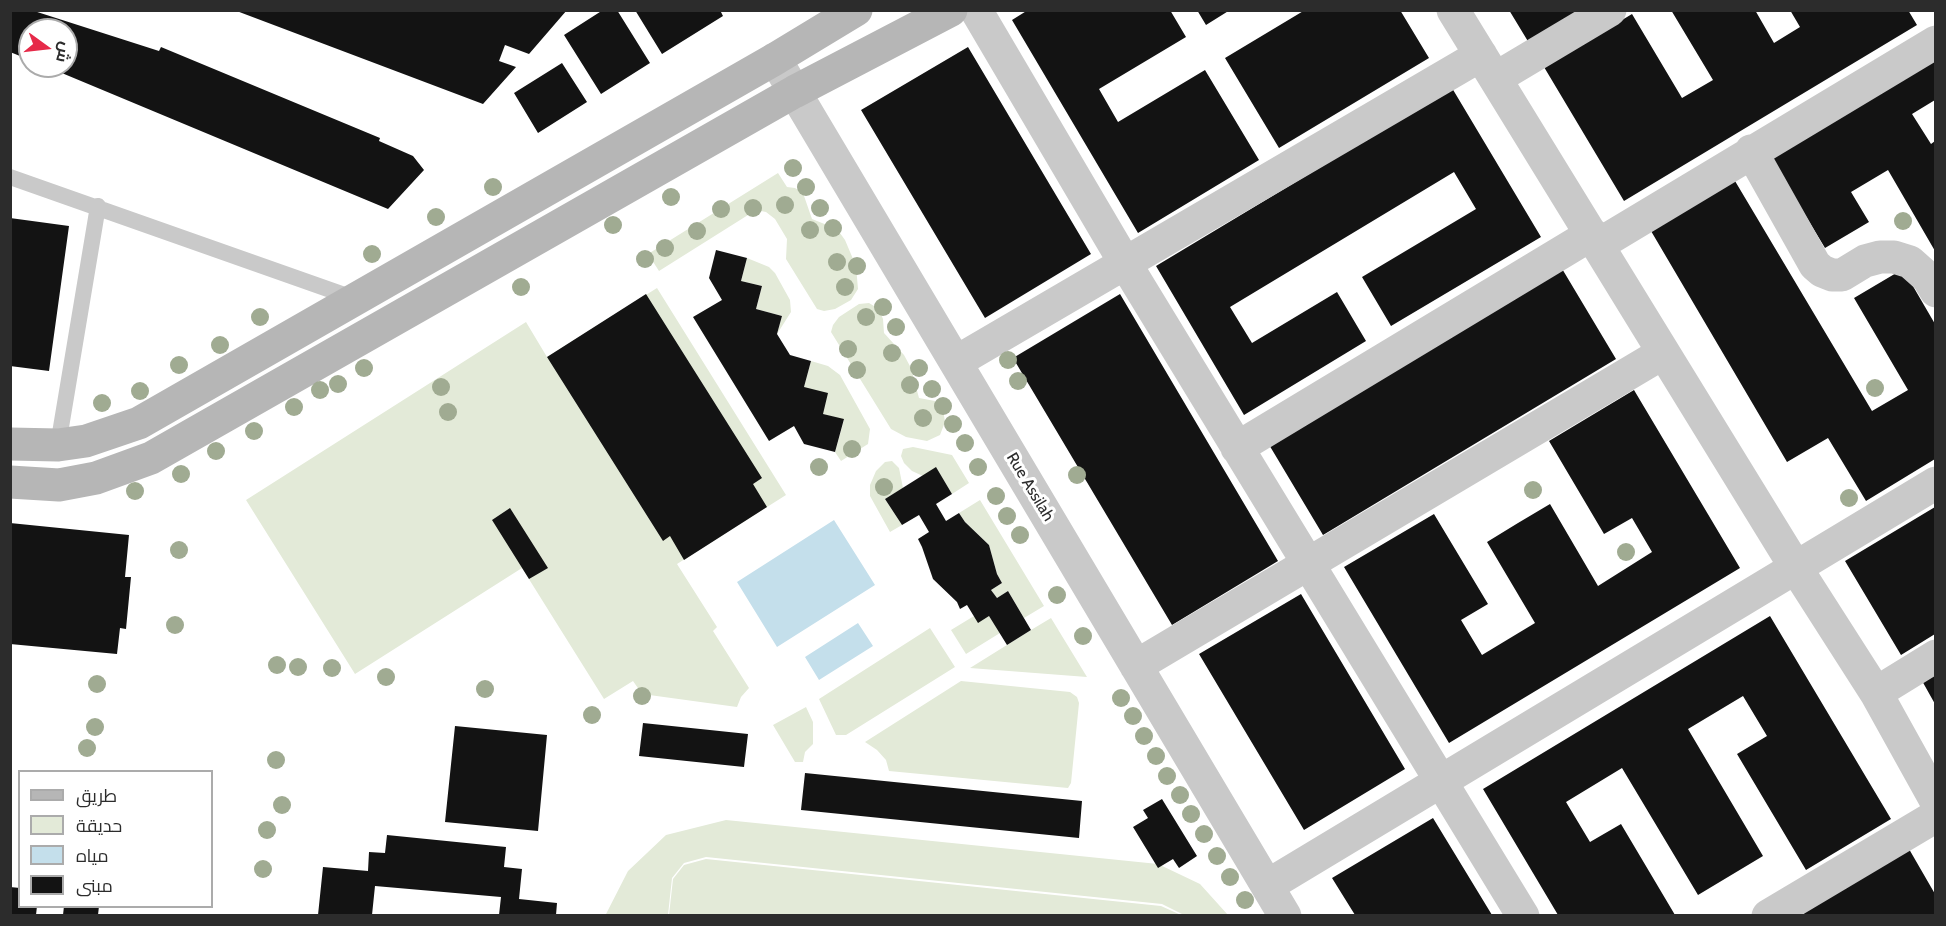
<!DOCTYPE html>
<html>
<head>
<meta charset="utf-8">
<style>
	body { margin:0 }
	#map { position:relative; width:1946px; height:926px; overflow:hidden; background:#fff; font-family:Cabin,Cairo,sans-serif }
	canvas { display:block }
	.frame { position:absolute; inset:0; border:12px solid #2c2c2c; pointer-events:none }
	.legend { position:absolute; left:18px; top:770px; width:195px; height:138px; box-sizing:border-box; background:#fff; border:2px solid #ababab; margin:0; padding:8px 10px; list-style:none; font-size:18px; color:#2c2c2c }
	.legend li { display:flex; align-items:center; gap:12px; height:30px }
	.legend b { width:30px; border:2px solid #ababab }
	.north { position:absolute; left:18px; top:18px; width:60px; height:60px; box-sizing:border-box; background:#fff; border:2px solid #ababab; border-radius:50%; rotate:105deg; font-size:16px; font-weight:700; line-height:24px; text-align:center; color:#2c2c2c }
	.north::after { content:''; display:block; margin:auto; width:21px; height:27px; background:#e62a49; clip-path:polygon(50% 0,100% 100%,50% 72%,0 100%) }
</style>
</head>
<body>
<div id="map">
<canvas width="1946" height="926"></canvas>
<div class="frame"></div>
<ul class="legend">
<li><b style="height:8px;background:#b6b6b6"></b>طريق</li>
<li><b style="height:16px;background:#e3ead8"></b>حديقة</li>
<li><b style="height:16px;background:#c4dfeb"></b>مياه</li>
<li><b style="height:16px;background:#131313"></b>مبنى</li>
</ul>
<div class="north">ش</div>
</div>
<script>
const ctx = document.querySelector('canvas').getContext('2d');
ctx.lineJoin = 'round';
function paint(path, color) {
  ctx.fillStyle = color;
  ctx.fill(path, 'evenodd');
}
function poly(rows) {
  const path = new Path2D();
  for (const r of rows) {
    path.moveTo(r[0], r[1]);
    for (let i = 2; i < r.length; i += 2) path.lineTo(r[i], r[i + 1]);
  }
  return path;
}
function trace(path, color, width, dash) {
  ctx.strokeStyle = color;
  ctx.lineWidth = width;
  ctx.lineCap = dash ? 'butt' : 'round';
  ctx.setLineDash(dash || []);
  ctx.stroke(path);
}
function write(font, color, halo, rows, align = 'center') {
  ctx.font = font + ' Cabin,sans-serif';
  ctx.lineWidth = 6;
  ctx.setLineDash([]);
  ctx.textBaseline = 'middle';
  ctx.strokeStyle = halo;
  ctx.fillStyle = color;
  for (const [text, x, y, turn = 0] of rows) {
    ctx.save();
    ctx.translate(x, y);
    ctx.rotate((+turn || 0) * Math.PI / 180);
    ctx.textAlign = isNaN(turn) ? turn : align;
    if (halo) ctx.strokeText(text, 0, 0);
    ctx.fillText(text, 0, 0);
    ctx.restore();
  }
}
const green = poly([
	[778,173,787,187,795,188,803,193,812,219,837,229,845,240,856,266,858,289,851,300,835,309,824,311,817,309,786,259,787,239,775,219,766,212,756,210,659,271,648,254],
	[747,258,769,267,775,273,790,300,791,312,777,334,782,316,756,309,762,286,741,281],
	[657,288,786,495,677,564,717,627,713,631,749,688,741,697,737,707,642,694,633,681,604,699,522,568,355,674,246,500,526,322,547,357],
	[869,303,879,309,883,319,884,333,904,355,911,368,919,398,935,401,943,409,945,422,940,435,927,441,906,437,891,429,831,332,833,325,839,317,859,304],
	[811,361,828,366,840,375,870,429,868,444,841,461,835,452,844,420,823,414,804,387],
	[913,447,952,455,969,483,952,494,936,468,923,476,912,471,904,463,901,456,903,449],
	[892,461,899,468,903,488,885,499,902,525,890,532,870,496,870,485,876,471,885,462],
	[980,500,1044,606,1024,618,1008,591,997,598,991,590,1002,583,997,574,989,545,965,522,959,513],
	[974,616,989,616,1000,633,966,654,951,630],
	[1051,618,1087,677,970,668,1031,630],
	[930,628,955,667,846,735,836,735,819,699],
	[961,681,1070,692,1077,697,1079,703,1071,783,1068,788,889,771,886,760,877,750,865,742],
	[806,707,813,722,813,744,805,752,803,762,795,762,773,725],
	[726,820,1158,864,1200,884,1228,915,1184,915,1162,904,706,857,684,863,672,878,668,915,605,916,628,871,666,835],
	[706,859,1161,906,1181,915,669,915,673,879,684,865]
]);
const water = poly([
	[834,520,875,585,777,647,737,582],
	[858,623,873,646,819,680,805,657]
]);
const building = poly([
	[10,10,31,10,159,51,161,47,380,138,379,141,413,156,424,170,388,209,45,66,66,66,66,30,30,30,30,60,10,52],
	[234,10,567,10,529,54,505,45,499,61,516,67,483,104],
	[603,10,617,10,650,63,601,94,564,35],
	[635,10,720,10,723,16,662,54],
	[1028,10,1170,10,1186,37,1099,89,1118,122,1205,70,1259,160,1138,233,1012,20],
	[1197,10,1230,10,1206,25],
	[1305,10,1400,10,1429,58,1279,148,1225,58],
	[1509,10,1583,10,1529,43],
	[1671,10,1755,10,1774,43,1800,27,1790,10,1908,10,1917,25,1624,201,1544,67,1632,14,1682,98,1713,80],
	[968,47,1091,254,985,318,861,110],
	[1935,60,1935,100,1912,114,1931,144,1935,141,1935,251,1888,170,1851,192,1869,222,1825,248,1771,158],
	[562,63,587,102,538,133,514,93],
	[1452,88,1541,237,1391,326,1362,277,1476,209,1454,172,1230,307,1252,343,1337,292,1366,341,1244,415,1156,266],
	[1735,181,1872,411,1908,390,1854,298,1903,269,1935,324,1935,459,1866,501,1828,438,1787,462,1651,231],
	[10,218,69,226,49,371,10,366],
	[716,250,747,258,741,281,762,286,756,309,782,316,777,334,790,355,811,361,804,387,828,393,823,414,844,419,835,452,804,444,794,426,769,441,693,317,722,300,709,278],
	[1561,267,1616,359,1323,535,1268,443],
	[646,294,762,478,753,484,767,507,684,560,670,536,663,541,547,357],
	[1120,294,1278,561,1172,625,1013,358],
	[1634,390,1740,568,1449,743,1344,567,1434,514,1488,604,1461,620,1482,655,1535,623,1487,542,1518,523,1550,504,1598,586,1652,552,1632,518,1604,534,1549,441],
	[936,467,952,494,936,504,946,521,959,513,965,522,989,545,997,574,1002,583,991,590,997,598,1008,591,1031,630,1007,645,989,616,978,623,967,605,960,609,957,602,933,579,922,547,918,539,929,532,919,515,902,525,885,499],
	[1935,507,1935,634,1901,655,1845,561],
	[510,508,548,568,529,579,492,520],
	[10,523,129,535,125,577,131,577,126,629,120,628,117,654,10,644],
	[1301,594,1405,769,1304,830,1199,654],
	[1770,616,1891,819,1806,870,1737,754,1767,736,1743,696,1688,729,1763,856,1698,895,1622,768,1566,802,1590,842,1621,824,1675,915,1558,915,1483,789],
	[1935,670,1935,704,1921,679],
	[643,723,748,734,744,767,639,756],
	[455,726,547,735,538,831,445,822],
	[805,773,1082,801,1079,838,801,810],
	[1162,799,1197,856,1179,868,1173,859,1158,868,1133,827,1148,818,1143,810],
	[1433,818,1492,915,1355,915,1332,878],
	[387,835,506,847,504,867,522,869,519,899,557,903,556,915,499,915,501,897,375,886,372,915,318,915,323,867,368,871,369,852,385,853],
	[1909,849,1935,894,1935,915,1799,915],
	[10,887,20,888,20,906,37,906,36,915,10,915],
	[64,906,99,906,98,915,63,915]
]);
const service = poly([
	[10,177,356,299],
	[58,445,98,206]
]);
const minor = poly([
	[976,10,1125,263,1523,916],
	[1453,10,1796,568,1876,693,1936,801],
	[775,59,1285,916],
	[1496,78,1610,10],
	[1751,151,1815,265,1822,271,1832,275,1842,275,1865,261,1880,257,1894,257,1910,262,1928,278,1936,291],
	[1598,245,1936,42],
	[956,362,1481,55],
	[1237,448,1592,234],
	[1136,666,1663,353],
	[1876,693,1936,656],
	[1267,886,1936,483],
	[1768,916,1936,816]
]);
const secondary = poly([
	[10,444,58,445,86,441,139,423,775,59,856,10],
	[10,482,59,485,96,478,151,458,794,92,951,10]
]);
const trees = [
	[793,168],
	[493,187],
	[806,187],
	[671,197],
	[785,205],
	[753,208],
	[820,208],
	[721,209],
	[436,217],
	[1903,221],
	[613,225],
	[833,228],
	[810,230],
	[697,231],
	[665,248],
	[372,254],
	[645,259],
	[837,262],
	[857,266],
	[521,287],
	[845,287],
	[883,307],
	[260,317],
	[866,317],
	[896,327],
	[220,345],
	[848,349],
	[892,353],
	[1008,360],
	[179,365],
	[364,368],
	[919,368],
	[857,370],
	[1018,381],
	[338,384],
	[910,385],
	[441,387],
	[1875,388],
	[932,389],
	[320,390],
	[140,391],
	[102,403],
	[943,406],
	[294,407],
	[448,412],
	[923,418],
	[953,424],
	[254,431],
	[965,443],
	[852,449],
	[216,451],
	[819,467],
	[978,467],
	[181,474],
	[1077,475],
	[884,487],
	[1533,490],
	[135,491],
	[996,496],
	[1849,498],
	[1007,516],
	[1020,535],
	[179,550],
	[1626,552],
	[1057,595],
	[175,625],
	[1083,636],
	[277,665],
	[298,667],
	[332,668],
	[386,677],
	[97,684],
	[485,689],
	[642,696],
	[1121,698],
	[592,715],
	[1133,716],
	[95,727],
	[1144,736],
	[87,748],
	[1156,756],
	[276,760],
	[1167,776],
	[1180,795],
	[282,805],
	[1191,814],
	[267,830],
	[1204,834],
	[1217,856],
	[263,869],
	[1230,877],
	[1245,900]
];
const streetNames = [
	["Rue Assilah",1030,487,59]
];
paint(green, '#e3ead8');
paint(water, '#c4dfeb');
paint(building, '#131313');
trace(service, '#c9c9c9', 16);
trace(minor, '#c9c9c9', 33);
trace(secondary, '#b6b6b6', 33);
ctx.fillStyle = '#a0ab92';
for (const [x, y] of trees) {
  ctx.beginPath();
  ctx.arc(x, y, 9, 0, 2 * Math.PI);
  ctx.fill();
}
write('16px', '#2c2c2c', '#fff', streetNames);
</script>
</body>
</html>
